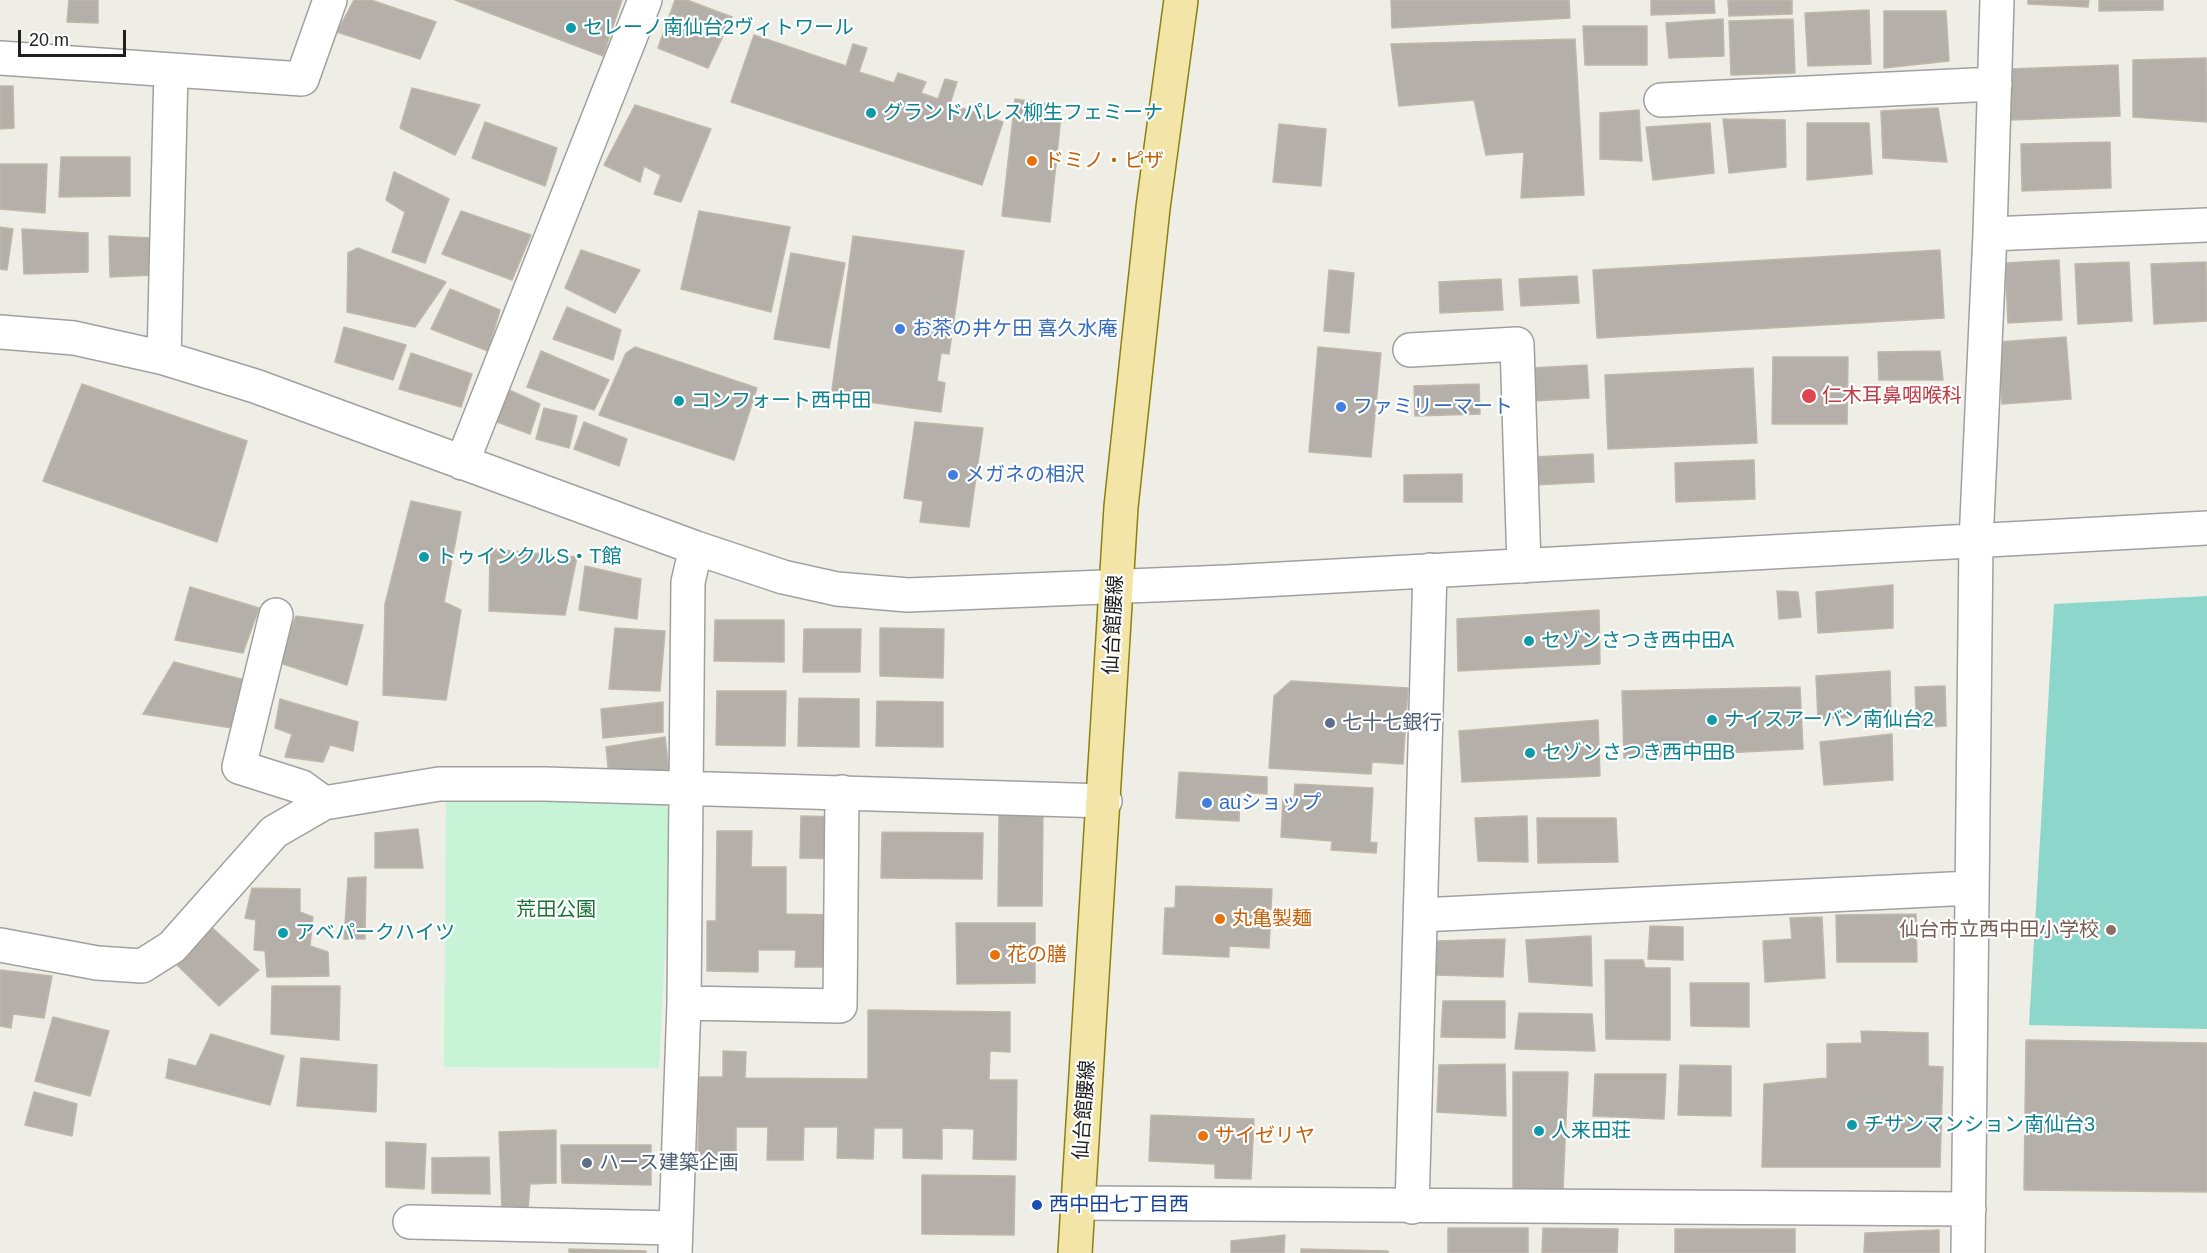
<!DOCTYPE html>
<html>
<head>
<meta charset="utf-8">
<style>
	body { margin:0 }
	#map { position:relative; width:2207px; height:1253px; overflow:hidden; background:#efeee6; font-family:Arial,sans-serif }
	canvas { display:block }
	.scale { position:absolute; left:18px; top:30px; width:108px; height:27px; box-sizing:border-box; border:3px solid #1f1f1f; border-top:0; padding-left:8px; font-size:18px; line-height:21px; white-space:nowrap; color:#1f1f1f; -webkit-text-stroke:4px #fff; paint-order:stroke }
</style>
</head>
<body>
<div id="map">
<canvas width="2207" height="1253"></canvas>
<div class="scale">20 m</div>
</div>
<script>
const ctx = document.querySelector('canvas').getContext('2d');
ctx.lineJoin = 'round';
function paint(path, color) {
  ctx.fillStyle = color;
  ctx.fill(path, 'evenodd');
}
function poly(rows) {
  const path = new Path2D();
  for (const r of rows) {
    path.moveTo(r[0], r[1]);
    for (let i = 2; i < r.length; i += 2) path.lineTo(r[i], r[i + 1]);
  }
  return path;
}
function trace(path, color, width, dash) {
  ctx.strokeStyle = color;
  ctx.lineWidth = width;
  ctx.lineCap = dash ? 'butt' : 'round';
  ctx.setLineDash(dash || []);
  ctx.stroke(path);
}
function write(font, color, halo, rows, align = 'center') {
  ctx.font = font + ' Arial,"Noto Sans JP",sans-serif';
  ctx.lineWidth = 4.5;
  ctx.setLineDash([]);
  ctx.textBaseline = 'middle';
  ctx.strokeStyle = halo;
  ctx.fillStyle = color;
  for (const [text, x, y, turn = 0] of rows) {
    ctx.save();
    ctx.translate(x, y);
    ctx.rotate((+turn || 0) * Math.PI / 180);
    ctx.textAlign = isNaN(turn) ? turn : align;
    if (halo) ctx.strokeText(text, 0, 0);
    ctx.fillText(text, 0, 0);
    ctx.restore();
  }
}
const park = poly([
	[660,798,672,816,659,1068,444,1067,446,799]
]);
const pitch = poly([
	[2207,596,2207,1029,2029,1025,2054,604]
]);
const building = poly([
	[69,0,98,0,98,23,67,22,69,0],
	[354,0,371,0,436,22,420,59,337,32,354,0],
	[455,0,622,0,603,56,455,0],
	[675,0,687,0,732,17,708,68,658,48,675,0],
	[1391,0,1569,0,1570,18,1392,28,1391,0],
	[1651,0,1714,0,1715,13,1651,15,1651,0],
	[1728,0,1792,0,1792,14,1729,16,1728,0],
	[2028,0,2089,0,2088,7,2028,4,2028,0],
	[2099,0,2163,0,2163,10,2099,11,2099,0],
	[1869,10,1871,64,1808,66,1805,13,1869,10],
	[1884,11,1946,11,1949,61,1884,68,1884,11],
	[1723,19,1724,56,1669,58,1666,23,1723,19],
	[1793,19,1795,73,1731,75,1729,21,1793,19],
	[1583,26,1647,26,1647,65,1585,65,1583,26],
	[754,35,846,66,853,44,867,48,859,72,894,83,898,73,926,82,921,93,938,99,945,79,957,82,950,104,1003,122,982,185,731,102,754,35],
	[1575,39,1584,195,1521,198,1524,152,1486,155,1474,100,1399,106,1391,44,1575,39],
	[2206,58,2207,122,2133,117,2133,60,2206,58],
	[2118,65,2120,116,2010,120,2008,69,2118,65],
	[0,86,13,86,14,128,0,129,0,86],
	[412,88,480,105,455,155,400,128,412,88],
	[1015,99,1062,106,1050,222,1002,216,1015,99],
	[635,105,711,129,681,202,654,194,661,175,644,166,640,182,604,165,635,105],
	[1938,108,1947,162,1883,158,1881,111,1938,108],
	[1639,110,1642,161,1600,159,1600,113,1639,110],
	[1723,119,1785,120,1786,167,1729,173,1723,119],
	[485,122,557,148,545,186,472,158,485,122],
	[1710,123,1714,173,1653,180,1646,127,1710,123],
	[1807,123,1869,123,1872,174,1807,180,1807,123],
	[1279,124,1326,129,1321,186,1273,182,1279,124],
	[2110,142,2111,188,2022,191,2021,144,2110,142],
	[61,157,130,157,130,196,59,197,61,157],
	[0,164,47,164,45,213,0,209,0,164],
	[394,172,449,199,425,263,392,252,405,212,386,200,394,172],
	[461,211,531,235,512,280,442,254,461,211],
	[699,211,790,227,771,312,681,289,699,211],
	[0,227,13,229,7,270,0,269,0,227],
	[22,229,88,233,88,272,24,274,22,229],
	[109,236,153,238,153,275,110,277,109,236],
	[853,236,964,251,949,354,941,353,937,381,945,383,941,412,831,397,853,236],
	[358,248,446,282,415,327,347,312,348,253,358,248],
	[581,250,640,270,615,313,565,288,581,250],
	[1940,250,1944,318,1597,338,1593,270,1940,250],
	[791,253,845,263,829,348,774,339,791,253],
	[2059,260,2062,320,2008,323,2005,263,2059,260],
	[2129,262,2132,321,2078,324,2075,264,2129,262],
	[2206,262,2207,321,2154,324,2151,264,2206,262],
	[1329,270,1354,273,1349,333,1324,331,1329,270],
	[1577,276,1579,303,1521,306,1519,279,1577,276],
	[1501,279,1503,310,1440,313,1439,282,1501,279],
	[450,289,500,310,488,351,431,329,450,289],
	[567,307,621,330,613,360,553,339,567,307],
	[344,327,406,345,393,380,335,362,344,327],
	[2066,337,2071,399,2002,404,1998,342,2066,337],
	[635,347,757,388,734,460,599,415,626,353,635,347],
	[1318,347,1381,353,1371,457,1309,452,1318,347],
	[541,351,609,380,594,410,527,387,541,351],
	[1940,351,1943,380,1879,380,1878,352,1940,351],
	[411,353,472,374,461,407,399,389,411,353],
	[1773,357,1848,357,1847,424,1772,424,1773,357],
	[1587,365,1589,398,1532,401,1530,368,1587,365],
	[1753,368,1757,443,1608,449,1605,375,1753,368],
	[82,384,247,441,217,542,43,481,82,384],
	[1479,384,1480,414,1415,416,1414,386,1479,384],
	[509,390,540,404,530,434,497,422,509,390],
	[544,408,577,416,569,448,536,439,544,408],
	[584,422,627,439,619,466,574,449,584,422],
	[915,422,983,428,969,527,920,522,923,501,904,498,915,422],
	[1593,454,1594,482,1533,485,1533,457,1593,454],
	[1754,460,1755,499,1676,502,1675,463,1754,460],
	[1462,474,1462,502,1404,502,1404,475,1462,474],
	[411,501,461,512,444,602,461,610,446,700,383,695,385,604,411,501],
	[490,549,577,557,565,615,489,611,490,549],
	[585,566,641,579,637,619,579,610,585,566],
	[1893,585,1893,628,1818,633,1816,592,1893,585],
	[190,587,259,608,243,653,175,640,190,587],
	[1777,591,1798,592,1801,617,1779,619,1777,591],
	[1599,610,1600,664,1458,671,1457,619,1599,610],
	[296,616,363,625,347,685,277,662,296,616],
	[715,620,784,620,784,662,714,661,715,620],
	[615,628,665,631,660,691,609,689,615,628],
	[880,628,944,629,943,678,880,676,880,628],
	[804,629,861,629,860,672,803,672,804,629],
	[174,662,245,680,232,728,143,714,174,662],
	[1890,671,1891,716,1818,719,1816,676,1890,671],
	[1291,681,1408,688,1403,764,1372,762,1371,774,1269,768,1274,696,1291,681],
	[1945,686,1946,726,1917,728,1915,687,1945,686],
	[1800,687,1803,749,1624,758,1622,691,1800,687],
	[717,691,786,691,785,746,716,745,717,691],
	[799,698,859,699,859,747,798,746,799,698],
	[280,699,358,722,353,751,330,745,323,762,285,757,292,734,275,728,280,699],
	[877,701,943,702,943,747,876,746,877,701],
	[663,702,663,732,603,738,601,709,663,702],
	[1598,720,1600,776,1462,782,1459,731,1598,720],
	[1892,734,1893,780,1824,785,1820,742,1892,734],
	[665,737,669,770,609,776,606,747,665,737],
	[1179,772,1267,777,1267,794,1240,792,1239,821,1176,818,1179,772],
	[1295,784,1373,788,1370,842,1377,843,1376,853,1331,850,1332,841,1281,837,1283,798,1294,799,1295,784],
	[999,815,1043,816,1042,906,998,906,999,815],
	[801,816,846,817,846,859,800,858,801,816],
	[1527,816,1528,862,1478,861,1475,818,1527,816],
	[1537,818,1616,818,1618,862,1538,863,1537,818],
	[418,829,423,868,375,868,375,833,418,829],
	[717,831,752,831,751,867,786,867,786,914,839,915,838,967,795,967,796,950,758,950,758,972,707,971,707,921,716,921,717,831],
	[882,832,983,833,982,879,881,878,882,832],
	[366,877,365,939,344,939,348,878,366,877],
	[1176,886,1272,889,1269,948,1229,946,1229,957,1163,954,1165,908,1175,908,1176,886],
	[252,888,300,889,300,912,313,917,310,946,328,952,329,976,267,977,265,951,254,950,256,920,245,918,252,888],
	[1916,914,1917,962,1837,962,1836,915,1916,914],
	[1822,917,1825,978,1765,982,1763,941,1792,939,1790,918,1822,917],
	[956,923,1035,923,1035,983,957,984,956,923],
	[209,925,259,970,219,1006,175,963,209,925],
	[1650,926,1683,927,1683,960,1648,959,1650,926],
	[1591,936,1592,986,1529,982,1526,940,1591,936],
	[1505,939,1503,977,1435,975,1437,941,1505,939],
	[1605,960,1643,960,1645,968,1670,968,1670,1040,1606,1039,1605,960],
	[0,970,52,976,44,1018,13,1014,11,1028,0,1026,0,970],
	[1690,983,1749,983,1749,1027,1691,1026,1690,983],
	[272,986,340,986,339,1040,271,1034,272,986],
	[1443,1001,1505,1001,1505,1038,1441,1037,1443,1001],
	[868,1010,1010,1012,1010,1052,990,1051,989,1080,1017,1080,1016,1160,973,1159,974,1129,942,1128,942,1159,903,1158,903,1128,874,1128,873,1159,837,1158,838,1127,804,1127,803,1160,767,1160,768,1127,736,1127,736,1155,698,1155,699,1077,723,1077,723,1051,746,1052,745,1078,868,1079,868,1010],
	[1519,1013,1592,1014,1595,1051,1515,1049,1519,1013],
	[53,1017,109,1031,90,1096,35,1081,53,1017],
	[1861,1031,1928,1033,1928,1066,1943,1067,1940,1167,1762,1167,1764,1084,1827,1078,1827,1044,1862,1043,1861,1031],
	[211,1034,284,1056,270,1105,166,1078,169,1059,196,1066,211,1034],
	[2026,1040,2207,1043,2207,1192,2024,1190,2026,1040],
	[301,1058,377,1065,376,1112,297,1106,301,1058],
	[1505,1064,1506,1116,1437,1112,1439,1065,1505,1064],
	[1680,1065,1731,1066,1731,1116,1678,1115,1680,1065],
	[1513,1072,1568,1072,1563,1191,1513,1190,1513,1072],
	[1595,1074,1666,1074,1664,1119,1593,1116,1595,1074],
	[34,1092,77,1104,72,1136,25,1125,34,1092],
	[1151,1115,1254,1119,1251,1179,1215,1178,1215,1164,1149,1161,1151,1115],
	[556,1130,556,1183,530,1184,528,1210,502,1211,499,1132,556,1130],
	[386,1142,426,1144,424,1189,386,1187,386,1142],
	[561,1145,651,1145,651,1185,562,1183,561,1145],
	[489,1157,490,1194,432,1193,432,1158,489,1157],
	[922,1175,1015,1176,1014,1235,922,1234,922,1175],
	[1448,1228,1528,1228,1528,1253,1448,1253,1448,1228],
	[1543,1228,1618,1229,1617,1253,1542,1253,1543,1228],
	[1675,1229,1795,1229,1795,1253,1675,1253,1675,1229],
	[1939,1230,1939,1253,1864,1253,1865,1233,1939,1230],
	[1285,1235,1284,1253,1231,1253,1231,1241,1285,1235],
	[569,1249,646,1251,646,1253,569,1253,569,1249],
	[1301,1249,1388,1251,1388,1253,1301,1253,1301,1249]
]);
const minor = poly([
	[0,58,302,79,330,0],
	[1661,100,1995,84],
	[1990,234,2207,225],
	[0,332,74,338,164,358,255,386,696,548,783,577,837,589,908,595,1226,582,2207,528],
	[1410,350,1517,344,1524,566],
	[164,358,171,70],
	[462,463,645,0],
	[276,615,239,767,302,787,324,803],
	[1421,915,1971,888],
	[0,945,97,963,142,966,172,947,274,832,324,803,439,784,545,784,1105,801],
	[684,1003,840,1006,842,792],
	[1079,1203,1969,1209],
	[1412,1207,1430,570],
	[410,1222,675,1228],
	[675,1253,684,1003,688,582,696,548],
	[1968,1253,1976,542,1990,234,1997,0]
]);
const major = poly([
	[1075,1253,1121,507,1153,208,1181,0]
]);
const markers = [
	[571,28,6,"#0f9aa8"],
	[871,113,6,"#0f9aa8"],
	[1032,161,6,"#e8710a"],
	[900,329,6,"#3f7fe0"],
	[1809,396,8,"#e0444e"],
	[679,401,6,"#0f9aa8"],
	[1341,407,6,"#3f7fe0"],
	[953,475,6,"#3f7fe0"],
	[424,557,6,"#0f9aa8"],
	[1529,641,6,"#0f9aa8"],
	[1712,720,6,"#0f9aa8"],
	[1330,723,6,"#5c6f8a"],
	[1530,753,6,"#0f9aa8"],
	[1207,803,6,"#3f7fe0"],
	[1220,919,6,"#e8710a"],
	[2111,930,6,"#8d6e63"],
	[283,933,6,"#0f9aa8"],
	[995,955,6,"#e8710a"],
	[1852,1125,6,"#0f9aa8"],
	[1539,1131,6,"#0f9aa8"],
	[1203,1136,6,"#e8710a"],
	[587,1163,6,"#5c6f8a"],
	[1037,1205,6,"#1a4fb4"]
];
const cultureNames = [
	["セレーノ南仙台2ヴィトワール",583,28],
	["グランドパレス柳生フェミーナ",883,113],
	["コンフォート西中田",691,401],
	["トゥインクルS・T館",436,557],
	["セゾンさつき西中田A",1541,641],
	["ナイスアーバン南仙台2",1724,720],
	["セゾンさつき西中田B",1542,753],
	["アベパークハイツ",295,933],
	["チサンマンション南仙台3",1864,1125],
	["人来田荘",1551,1131]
];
const foodNames = [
	["ドミノ・ピザ",1044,161],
	["丸亀製麺",1232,919],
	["花の膳",1007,955],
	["サイゼリヤ",1215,1136]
];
const shopNames = [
	["お茶の井ケ田 喜久水庵",912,329],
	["ファミリーマート",1353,407],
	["メガネの相沢",965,475],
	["auショップ",1219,803]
];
const healthNames = [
	["仁木耳鼻咽喉科",1822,396]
];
const streetNames = [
	["仙台館腰線",1114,625,-87],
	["仙台館腰線",1085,1110,-86]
];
const serviceNames = [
	["七十七銀行",1342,723],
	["ハース建築企画",599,1163]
];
const parkNames = [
	["荒田公園",556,910]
];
const educationNames = [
	["仙台市立西中田小学校",2099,930]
];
const transitNames = [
	["西中田七丁目西",1049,1205]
];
paint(park, '#c7f4d6');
paint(pitch, '#8cd6cc');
paint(building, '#b4b0a9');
trace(building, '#bfb8aa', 1.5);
trace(minor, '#a0a0a0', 36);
trace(major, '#8b810e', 36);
trace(minor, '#fff', 33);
trace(major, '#f3e5a7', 33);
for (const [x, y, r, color] of markers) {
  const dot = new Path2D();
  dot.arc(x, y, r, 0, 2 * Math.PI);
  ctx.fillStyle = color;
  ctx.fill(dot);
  trace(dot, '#fff', 2);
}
write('20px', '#0d838f', '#fff', cultureNames, 'left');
write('20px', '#c56008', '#fff', foodNames, 'left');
write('20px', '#366cbe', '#fff', shopNames, 'left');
write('20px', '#be3a42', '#fff', healthNames, 'left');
write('20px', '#1f1f1f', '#fff', streetNames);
write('20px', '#4e5e75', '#fff', serviceNames, 'left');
write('20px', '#167335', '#fff', parkNames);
write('20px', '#785e54', '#fff', educationNames, 'right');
write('20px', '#164399', '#fff', transitNames, 'left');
</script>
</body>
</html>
